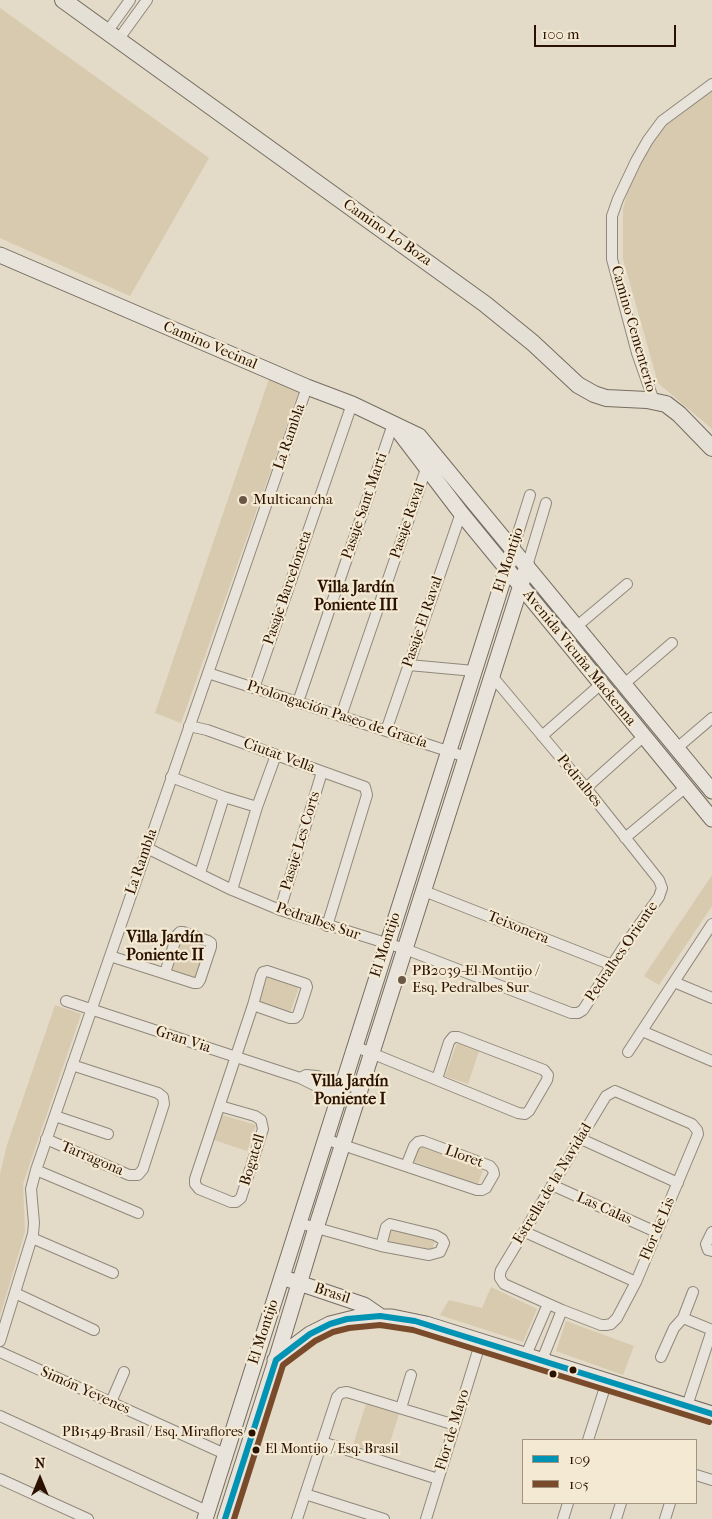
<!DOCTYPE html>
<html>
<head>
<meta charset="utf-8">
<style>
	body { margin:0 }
	#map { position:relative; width:712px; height:1519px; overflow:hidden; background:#e3dac7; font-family:"IM FELL French Canon",serif }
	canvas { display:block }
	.legend { position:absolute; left:522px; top:1439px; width:175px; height:65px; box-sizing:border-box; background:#f4ead3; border:1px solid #a3937f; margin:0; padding:6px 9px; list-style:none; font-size:15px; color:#2a1100 }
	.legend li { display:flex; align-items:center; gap:10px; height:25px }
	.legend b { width:25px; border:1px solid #a3937f }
	.north { position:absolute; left:15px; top:1454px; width:50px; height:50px; -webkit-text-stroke:4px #f4ead3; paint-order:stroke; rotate:0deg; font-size:14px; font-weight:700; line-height:20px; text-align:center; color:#2a1100 }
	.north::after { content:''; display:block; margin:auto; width:18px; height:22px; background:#2a1100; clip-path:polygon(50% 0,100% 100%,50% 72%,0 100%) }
	.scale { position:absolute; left:534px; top:25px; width:142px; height:22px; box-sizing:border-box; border:2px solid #2a1100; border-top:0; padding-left:6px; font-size:15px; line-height:18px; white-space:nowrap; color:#2a1100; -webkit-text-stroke:4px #f4ead3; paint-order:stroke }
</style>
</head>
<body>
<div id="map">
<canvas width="712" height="1519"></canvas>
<ul class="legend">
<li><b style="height:6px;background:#0093b3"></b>109</li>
<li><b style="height:6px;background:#7a4b2a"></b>105</li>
</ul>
<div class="north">N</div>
<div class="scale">100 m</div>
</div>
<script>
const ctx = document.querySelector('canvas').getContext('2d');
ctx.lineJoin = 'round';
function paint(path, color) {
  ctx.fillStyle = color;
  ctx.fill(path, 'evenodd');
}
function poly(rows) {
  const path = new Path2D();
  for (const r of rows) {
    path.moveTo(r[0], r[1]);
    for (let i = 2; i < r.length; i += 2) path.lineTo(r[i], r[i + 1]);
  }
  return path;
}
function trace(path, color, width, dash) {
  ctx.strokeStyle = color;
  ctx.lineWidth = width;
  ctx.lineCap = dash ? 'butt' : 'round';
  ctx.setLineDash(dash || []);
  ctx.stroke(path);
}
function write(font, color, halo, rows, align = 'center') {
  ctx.font = font + ' "IM FELL French Canon",serif';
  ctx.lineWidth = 4.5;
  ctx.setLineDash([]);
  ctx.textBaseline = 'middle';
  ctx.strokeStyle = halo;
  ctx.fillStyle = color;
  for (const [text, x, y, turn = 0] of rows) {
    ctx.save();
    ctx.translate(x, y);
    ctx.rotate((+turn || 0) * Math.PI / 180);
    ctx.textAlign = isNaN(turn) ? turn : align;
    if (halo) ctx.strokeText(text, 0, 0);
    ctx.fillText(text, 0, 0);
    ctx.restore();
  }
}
const green = poly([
	[0,8,209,158,130,296,0,238],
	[712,88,712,429,658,383,623,259,623,209,629,185,653,136,675,114],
	[269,379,299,391,181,723,155,713],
	[712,875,712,906,659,985,644,976],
	[180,937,206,946,195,979,170,970],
	[266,977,299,987,290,1013,257,1002],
	[55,1005,81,1014,23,1184,25,1232,0,1316,0,1174,7,1145],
	[457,1043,479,1051,468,1084,445,1076],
	[222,1115,256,1125,247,1151,214,1140],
	[419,1145,483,1170,477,1186,413,1161],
	[390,1228,435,1238,432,1252,386,1241],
	[491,1287,537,1309,523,1342,440,1315,449,1300,482,1308],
	[566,1321,634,1346,623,1375,556,1351],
	[366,1404,399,1414,386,1455,353,1445]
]);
const street = poly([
	[107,32,130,0],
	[118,40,147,0],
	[654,401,637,353,612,259,612,216,618,199,636,161,648,140,662,121,712,84],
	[513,549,530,495],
	[527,566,546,503],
	[576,627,627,584],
	[409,665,474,671],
	[208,673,466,757],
	[623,685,672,643],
	[254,688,352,404],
	[298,702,393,424],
	[341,716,426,469],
	[189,726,207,730,365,787,367,795,327,926],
	[386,731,461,513],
	[542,736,601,684],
	[677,748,712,718],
	[171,777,224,797,257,807],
	[586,788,644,736],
	[625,838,686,787],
	[147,848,232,890,280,910,405,949,571,1013,578,1013,583,1010,625,945,659,897,662,888,659,880,586,788,492,676],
	[200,873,224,797],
	[232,890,257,807,276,755],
	[424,891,612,965],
	[280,910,322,772],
	[110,956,194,983,198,983,200,980,211,947,211,943,208,941,183,932,180,932,177,935,165,973],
	[267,971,306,984,307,987,298,1015,295,1018,290,1018,253,1005,261,976,263,972,267,971],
	[674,982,712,998],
	[66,1001,300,1078,318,1087,356,1100],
	[642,1031,712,1061],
	[354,1046,518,1113,525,1114,529,1111,547,1080,548,1075,544,1070,458,1037,453,1037,449,1042,437,1079],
	[628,1052,712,924],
	[300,1078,306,1075,317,1076,360,1089],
	[615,1091,692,1124,697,1130,698,1134,636,1282,617,1318,611,1324,606,1325,601,1325,562,1310,504,1284,500,1278,500,1274,501,1270,606,1096,615,1091],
	[220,1106,255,1116,261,1120,263,1129,241,1198,236,1202,231,1202,199,1189,195,1184,195,1179,253,1005],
	[55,1116,108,1134],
	[46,1139,129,1175,138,1175,143,1169,164,1104,163,1097,158,1093,72,1065],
	[325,1139,471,1188,477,1190,482,1190,486,1188,494,1174,493,1170,490,1166,423,1141,418,1142,414,1146,406,1166],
	[581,1139,678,1183],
	[36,1170,138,1213],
	[552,1185,656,1232],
	[299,1223,381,1246,429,1255,440,1252,444,1243,442,1239,435,1235,390,1224,386,1227,381,1246],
	[525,1232,636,1282],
	[712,1232,706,1244,708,1250,712,1251],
	[32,1238,113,1273],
	[693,1292,683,1318,712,1330],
	[15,1293,94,1330],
	[0,1341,33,1234,34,1223,31,1189,36,1170,307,387],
	[0,1352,225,1454],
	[526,1355,548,1304],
	[661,1357,674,1328,683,1318],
	[542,1360,562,1310],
	[111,1402,124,1372],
	[687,1406,712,1330],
	[401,1408,411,1375],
	[0,1416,207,1511],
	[588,1440,607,1381],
	[322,1442,438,1479],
	[696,1475,712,1480],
	[0,1479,88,1519],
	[305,1494,384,1519],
	[297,1519,337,1397,341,1393,347,1392,455,1425],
	[426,1519,481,1341],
	[563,1519,568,1503],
	[616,1519,621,1503],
	[665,1519,670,1503]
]);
const secondary = poly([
	[0,255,307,387,352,404,419,436,712,791],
	[394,425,461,513,712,819],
	[290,1280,364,1305,380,1316],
	[275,1360,310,1334,330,1324,358,1317,392,1317,426,1324,712,1414],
	[205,1519,513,549],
	[225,1519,276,1360,316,1228,527,566]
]);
const primary = poly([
	[63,0,485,304,533,343,578,385,594,394,606,398,647,400,666,404,679,414,712,448]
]);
const bus1 = poly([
	[225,1519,276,1360,310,1334,330,1324,347,1319,380,1316,415,1321,712,1414]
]);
const bus2 = poly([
	[234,1519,283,1365,315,1341,333,1332,349,1328,380,1325,413,1330,709,1422]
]);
const markers = [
	[243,500,5,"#6b5746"],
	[402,980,5,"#6b5746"],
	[573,1370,4.5,"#2a1100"],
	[553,1374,4.5,"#2a1100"],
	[252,1433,4.5,"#2a1100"],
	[256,1450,4.5,"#2a1100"]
];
const busNames = [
	["PB1549-Brasil / Esq. Miraflores",243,1433],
	["El Montijo / Esq. Brasil",265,1450,"left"]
];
const streetNames = [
	["Camino Lo Boza",387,233,35],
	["Camino Cementerio",633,329,74],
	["Camino Vecinal",210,346,23],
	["La Rambla",290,437,-71],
	["Pasaje Sant Marti",365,506,-71],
	["Pasaje Raval",408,521,-71],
	["El Montijo",509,560,-72],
	["Pasaje Barceloneta",288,588,-71],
	["Pasaje El Raval",423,622,-71],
	["Avenida Vicuña Mackenna",579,658,51],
	["Prolongación Paseo de Gracía",337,715,18],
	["Ciutat Vella",279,756,20],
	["Pedralbes",579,781,51],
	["Pasaje Les Corts",301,841,-73],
	["La Rambla",142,862,-71],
	["Pedralbes Sur",318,922,19],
	["Teixonera",518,928,22],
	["El Montijo",386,945,-72],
	["Pedralbes Oriente",622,952,-56],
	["Gran Via",183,1040,18],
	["Lloret",464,1157,20],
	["Tarragona",92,1159,23],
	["Bogatell",253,1160,-73],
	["Estrella de la Navidad",553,1184,-59],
	["Las Calas",604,1209,24],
	["Flor de Lis",658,1229,-67],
	["Brasil",332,1294,18],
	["El Montijo",264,1332,-72],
	["Simón Yevenes",85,1391,24],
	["Flor de Mayo",453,1430,-73]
];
const poiNames = [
	["Multicancha",253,500],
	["PB2039-El Montijo /",412,971],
	["Esq. Pedralbes Sur",412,988]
];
const neighbourhoodNames = [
	["Villa Jardín",356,588],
	["Poniente III",356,606],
	["Villa Jardín",165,938],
	["Poniente II",165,956],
	["Villa Jardín",350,1082],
	["Poniente I",350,1100]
];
paint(green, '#d7caaf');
trace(street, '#90887b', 12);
trace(secondary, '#766d61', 17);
trace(primary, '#766d61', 18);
trace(street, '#e8e4db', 10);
trace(secondary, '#e8e4db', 15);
trace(primary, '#e5e0d5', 16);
trace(bus1, '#0093b3', 6);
trace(bus2, '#7a4b2a', 6);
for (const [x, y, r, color] of markers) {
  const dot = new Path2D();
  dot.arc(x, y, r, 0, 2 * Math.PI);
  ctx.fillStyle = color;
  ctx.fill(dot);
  trace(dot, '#f4ead3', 2);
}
write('14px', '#2a1100', '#f4ead3', busNames, 'right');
write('15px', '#2a1100', '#f4ead3', streetNames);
write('15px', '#2a1100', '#f4ead3', poiNames, 'left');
write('bold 16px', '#2a1100', '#f4ead3', neighbourhoodNames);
</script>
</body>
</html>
